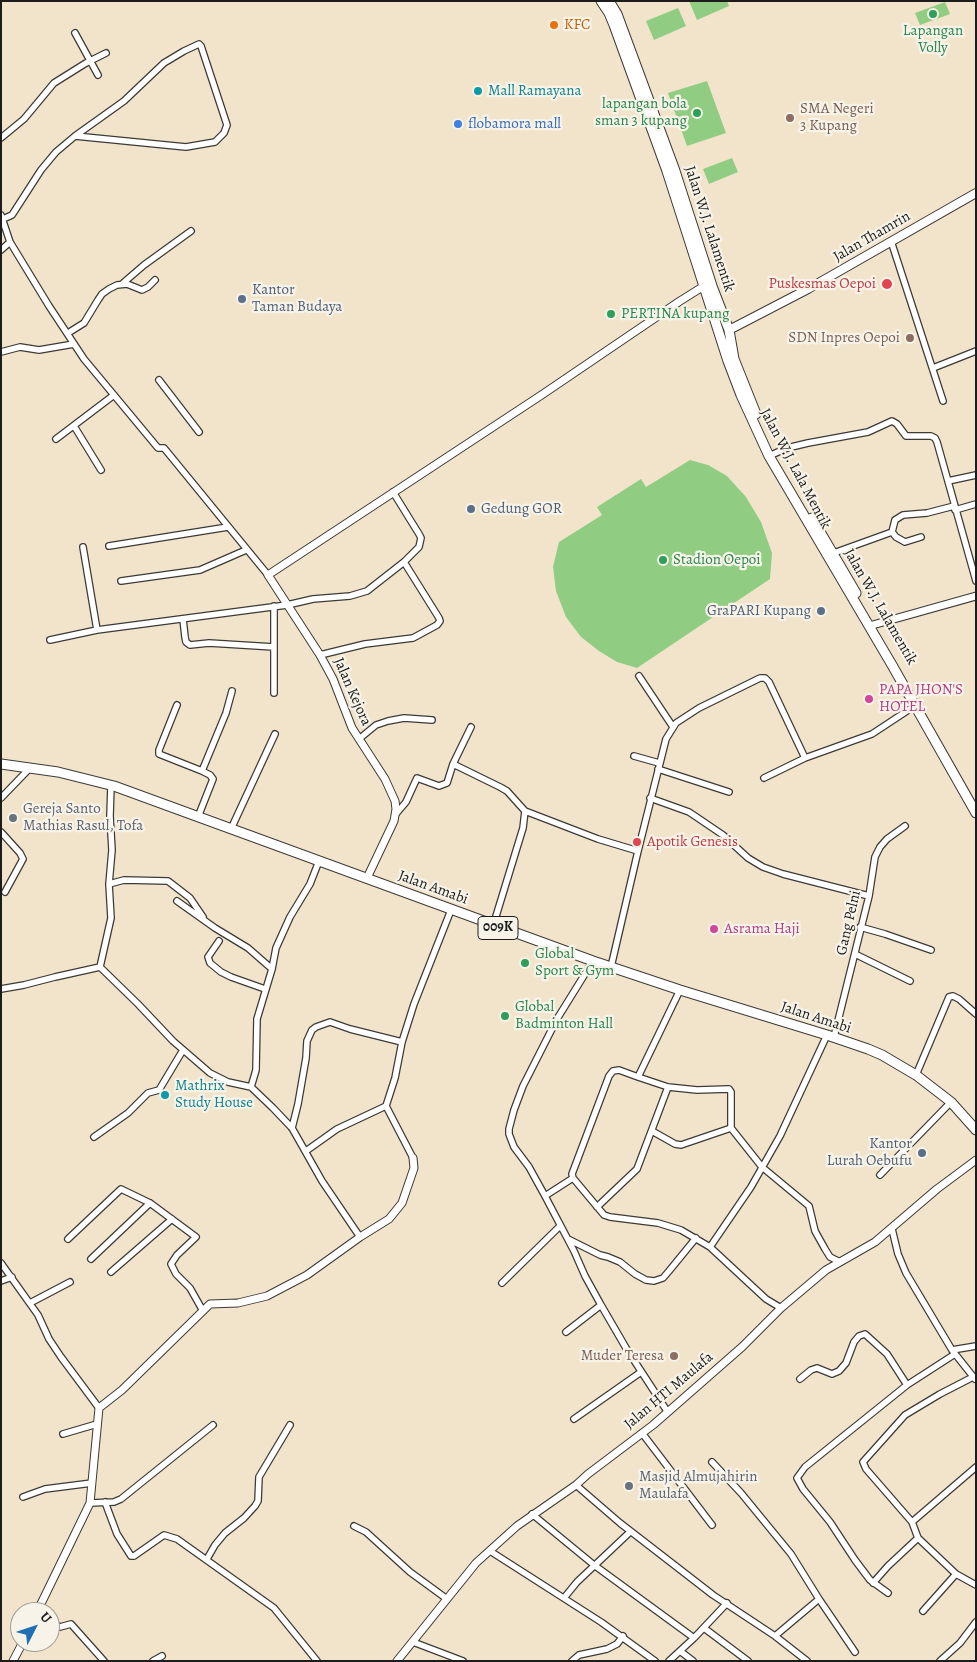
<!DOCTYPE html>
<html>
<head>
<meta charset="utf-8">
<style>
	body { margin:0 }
	#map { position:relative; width:977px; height:1662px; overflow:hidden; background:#f2e4cb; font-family:Alegreya,serif }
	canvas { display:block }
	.frame { position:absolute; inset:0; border:2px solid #1c1c1c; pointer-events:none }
	.north { position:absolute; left:10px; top:1602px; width:50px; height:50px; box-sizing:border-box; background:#f7f3e8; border:1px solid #9f9d96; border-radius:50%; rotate:49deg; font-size:14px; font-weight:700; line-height:20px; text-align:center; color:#1c1c1c }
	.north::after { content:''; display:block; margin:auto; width:18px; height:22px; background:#1f6fb2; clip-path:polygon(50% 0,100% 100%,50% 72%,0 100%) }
</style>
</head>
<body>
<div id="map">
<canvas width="977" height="1662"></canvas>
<div class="frame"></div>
<div class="north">U</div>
</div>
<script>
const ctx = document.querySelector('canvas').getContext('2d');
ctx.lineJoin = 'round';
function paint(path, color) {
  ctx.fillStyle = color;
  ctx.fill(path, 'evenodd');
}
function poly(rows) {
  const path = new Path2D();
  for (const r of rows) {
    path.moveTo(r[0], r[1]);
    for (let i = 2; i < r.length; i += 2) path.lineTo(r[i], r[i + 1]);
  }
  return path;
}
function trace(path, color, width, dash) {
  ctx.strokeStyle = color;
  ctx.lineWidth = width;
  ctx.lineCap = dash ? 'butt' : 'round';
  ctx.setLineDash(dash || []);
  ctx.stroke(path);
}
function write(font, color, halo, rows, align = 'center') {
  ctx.font = font + ' Alegreya,serif';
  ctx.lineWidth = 4.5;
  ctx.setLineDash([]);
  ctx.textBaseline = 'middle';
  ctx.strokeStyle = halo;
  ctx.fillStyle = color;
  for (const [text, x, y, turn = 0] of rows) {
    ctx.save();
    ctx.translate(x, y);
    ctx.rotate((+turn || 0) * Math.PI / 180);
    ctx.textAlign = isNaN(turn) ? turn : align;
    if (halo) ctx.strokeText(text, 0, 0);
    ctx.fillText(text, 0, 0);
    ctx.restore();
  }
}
const green = poly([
	[689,1,727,1,729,6,697,20],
	[945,2,950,14,920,25,915,13],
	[678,8,686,26,654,40,646,21],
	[707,81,726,133,687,146,668,93],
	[732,158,738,172,709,184,703,169],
	[690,460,708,465,727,476,746,497,761,522,772,553,770,579,637,668,617,662,599,651,581,637,566,617,556,591,553,567,559,542,602,515,597,507,641,479,646,487]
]);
const minor = poly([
	[75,33,98,75],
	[1,138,24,119,54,83,86,63,106,53],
	[1,215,10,242,49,306,84,359,158,448,164,448,268,575],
	[3,219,12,215,41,170,56,152,75,136,124,101,164,63,184,51,199,44,201,46,227,125,224,133,215,142,186,147,75,136],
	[891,241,943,401],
	[1,250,10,242],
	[122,284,144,265,191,231],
	[68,333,84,323,98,300,102,294,109,289,117,285,127,284,142,290,148,287,155,280],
	[1,352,20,347,39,350,74,344],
	[933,368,976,351],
	[159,380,199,432],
	[74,426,101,470],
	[56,439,114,395],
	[769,456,787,448,808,443,868,432,892,421,897,424,906,436,931,436,935,438,937,442,976,581],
	[948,481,976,475],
	[955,510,976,504],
	[892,532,895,520,903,515,927,513,954,506],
	[109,546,228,527],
	[83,547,97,630],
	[831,554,892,532,896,537,905,542,921,537],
	[121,581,200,570,246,550],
	[274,606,274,693],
	[183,619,185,637,186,642,190,645,209,643,274,647],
	[50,640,97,630,287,605,313,599,350,596,367,591,404,562,419,547,421,538,419,534,393,492],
	[320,655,365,644,413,638,437,625,440,621,439,618,404,562],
	[639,676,673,727],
	[177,705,159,750,159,754,202,771],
	[359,739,376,725,388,721,404,718,432,720],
	[634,756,659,763],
	[453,764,500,787,507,791,525,811,598,839,638,851,666,739,676,723,699,708,760,678,765,678,769,682,805,758],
	[658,769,729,792],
	[764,778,805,758,872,734,919,703],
	[111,785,110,816,112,850,109,884,111,918,100,967,138,1004,173,1041,210,1073,228,1082,251,1087,273,1108,292,1128,322,1181,360,1237],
	[1,798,29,769],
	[650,798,689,812,723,835,748,858,763,867,783,874,869,896],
	[395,815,406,802,417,778,439,786,447,783,453,764,471,727],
	[198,817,213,779,210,775,202,771,226,713,232,691],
	[231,829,275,734],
	[1,832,20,853,23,859,5,892],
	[109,884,124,880,168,881,190,898,203,917],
	[177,901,215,928,248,948,272,969],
	[493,926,523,828,525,811],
	[860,927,885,934,931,950],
	[219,941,208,957,210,963,221,972,231,977,265,989],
	[855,954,910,981],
	[593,961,557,1019,523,1086,514,1110,509,1129,509,1134,514,1147,529,1167,545,1196,574,1251,585,1276,601,1305,626,1348,667,1411],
	[611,967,638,851],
	[1,989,24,985,55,977,100,967],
	[680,990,638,1077,619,1070,613,1071,609,1076,572,1174,573,1178,604,1215,610,1217,658,1223,681,1230,710,1247,766,1299,781,1308],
	[834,1037,869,896,875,857,880,847,887,839,905,826],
	[916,1075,949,997,953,996,959,999,976,1014],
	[638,1077,668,1087,697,1090,729,1089,731,1092,731,1128,762,1167,809,1206,815,1231,825,1249,830,1257,840,1262],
	[251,1087,256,1070,257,1019,272,969,276,948,290,917,310,884,319,861],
	[386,1106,395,1078,402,1042,414,1004,451,910],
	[292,1128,298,1104,306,1058,307,1041,312,1030,316,1027,330,1022,350,1029,402,1042],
	[652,1131,675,1144,681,1145,731,1128],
	[94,1137,128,1113,148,1093,159,1090,183,1050],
	[306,1151,337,1129,386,1106,413,1158],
	[880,1175,951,1102],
	[545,1196,573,1178],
	[597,1207,637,1169,668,1087],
	[892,1229,898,1254,906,1273,952,1350,975,1379],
	[68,1239,121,1189,150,1203,196,1237,177,1255,171,1264,176,1274,190,1288,203,1311],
	[568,1239,600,1255,608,1257,620,1262,635,1274,646,1280,654,1281,663,1278,669,1271,696,1238],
	[710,1247,751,1187,780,1136,827,1035],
	[91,1259,150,1203],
	[1,1263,38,1315,49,1339,61,1357,99,1408],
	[111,1272,172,1219],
	[1,1281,12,1277],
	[502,1283,560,1226],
	[30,1303,70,1282],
	[566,1332,601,1305],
	[952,1350,976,1346],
	[800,1379,811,1370,817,1368,832,1374,839,1371,846,1363,854,1342,859,1336,865,1334,887,1354,907,1385],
	[574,1419,641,1372],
	[642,1433,712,1525],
	[63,1434,97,1424],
	[712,1462,741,1493,791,1554,819,1599,775,1636],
	[976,1467,912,1522,918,1538,956,1574,976,1585],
	[576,1485,620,1523,673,1564,713,1595,775,1636,807,1661],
	[23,1497,45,1489,92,1483],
	[105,1502,117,1534,131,1556,134,1556,164,1535,177,1539,274,1608,317,1661],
	[90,1503,114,1502,121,1499,213,1425],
	[532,1514,594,1565,694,1638],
	[912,1522,866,1469,863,1462,905,1415,940,1394,973,1377],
	[354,1526,366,1532,410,1572,447,1599],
	[490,1551,601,1622,655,1661],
	[207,1559,215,1545,225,1533,244,1518,255,1506,258,1501,259,1477,290,1425],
	[873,1583,888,1566,918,1538],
	[888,1593,870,1580,855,1560,830,1522,803,1489,797,1478,805,1467,907,1385,955,1354],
	[564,1598,577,1582,630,1532],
	[819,1599,855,1652],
	[923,1611,956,1574],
	[50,1613,53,1624,60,1627,71,1624,104,1661],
	[704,1628,748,1661],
	[413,1642,463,1661],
	[680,1651,693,1661],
	[153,1661,162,1656],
	[572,1661,579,1655,607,1649,617,1644,623,1636],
	[669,1661,694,1638,727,1603],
	[940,1661,960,1643,976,1622]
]);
const tertiary = poly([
	[869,626,976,596],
	[367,878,394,821,396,809,395,801,385,779,352,728,333,679,320,655,268,575,543,394,680,301,704,286,708,286],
	[37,1612,90,1503,99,1408,122,1390,210,1304,238,1303,267,1296,307,1275,360,1237,389,1219,402,1203,414,1168,413,1158],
	[13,1661,23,1642],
	[397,1661,476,1563,517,1526,576,1485,588,1474,653,1425,742,1347,781,1308,826,1270,875,1242,937,1189,976,1160]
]);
const secondary = poly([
	[729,330,808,289,976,193]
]);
const primary = poly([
	[601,1,609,13,614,25,667,171,728,361,741,395,769,456,892,665,976,813],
	[609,1,617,14,674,168,712,286,729,330,734,359,756,414],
	[812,518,856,593],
	[1,764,58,772,114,786,593,961,680,990,827,1035,868,1049,882,1055,916,1075,951,1102,976,1130]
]);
const markers = [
	[933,14,5,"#2e9e5b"],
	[554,25,5,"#e8710a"],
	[478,91,5,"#0f9aa8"],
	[697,113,5,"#2e9e5b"],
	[790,118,5,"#8d6e63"],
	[458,124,5,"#3f7fe0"],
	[887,284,6,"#e0444e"],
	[242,299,5,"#5c6f8a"],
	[611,314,5,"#2e9e5b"],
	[910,338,5,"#8d6e63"],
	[471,509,5,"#5c6f8a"],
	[663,560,5,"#2e9e5b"],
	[821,611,5,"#5c6f8a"],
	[869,699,5,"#d1479c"],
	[13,818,5,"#6b7280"],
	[637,842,5,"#e0444e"],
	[714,929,5,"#d1479c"],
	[525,963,5,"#2e9e5b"],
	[505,1016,5,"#2e9e5b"],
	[165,1095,5,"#0f9aa8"],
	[922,1153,5,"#5c6f8a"],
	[674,1356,5,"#8d6e63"],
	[629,1486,5,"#6b7280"]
];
const shields = [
	[498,928,40]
];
const shieldNames = [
	["009K",498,928]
];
const foodNames = [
	["KFC",564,25]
];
const leisureNames = [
	["Lapangan",933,31,"center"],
	["Volly",933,48,"center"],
	["lapangan bola",687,104,"right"],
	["sman 3 kupang",687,121,"right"],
	["PERTINA kupang",621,314],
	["Stadion Oepoi",673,560],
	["Global",535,954],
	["Sport & Gym",535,971],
	["Global",515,1007],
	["Badminton Hall",515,1024]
];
const cultureNames = [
	["Mall Ramayana",488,91],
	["Mathrix",175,1086],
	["Study House",175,1103]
];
const educationNames = [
	["SMA Negeri",800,109,"left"],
	["3 Kupang",800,126,"left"],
	["SDN Inpres Oepoi",900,338],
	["Muder Teresa",664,1356]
];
const shopNames = [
	["flobamora mall",468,124]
];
const streetNames = [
	["Jalan W.J. Lalamentik",709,229,72],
	["Jalan Thamrin",872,237,-30],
	["Jalan W.J. Lala Mentik",795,469,62],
	["Jalan W.J. Lalamentik",880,607,60],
	["Jalan Kejora",352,692,66],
	["Jalan Amabi",433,888,20],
	["Gang Pelni",849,923,-77],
	["Jalan Amabi",816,1018,18],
	["Jalan HTI Maulafa",669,1391,-40]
];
const healthNames = [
	["Puskesmas Oepoi",876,284],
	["Apotik Genesis",647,842,"left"]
];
const serviceNames = [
	["Kantor",252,290],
	["Taman Budaya",252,307],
	["Gedung GOR",481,509],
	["GraPARI Kupang",811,611,"right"],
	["Kantor",912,1144,"right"],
	["Lurah Oebufu",912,1161,"right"]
];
const hotelNames = [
	["PAPA JHON'S",879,690],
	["HOTEL",879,707],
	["Asrama Haji",724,929]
];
const worshipNames = [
	["Gereja Santo",23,809],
	["Mathias Rasul, Tofa",23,826],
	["Masjid Almujahirin",639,1477],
	["Maulafa",639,1494]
];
paint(green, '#90cd83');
trace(minor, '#3c3a36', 8);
trace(tertiary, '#3c3a36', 9);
trace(secondary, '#3c3a36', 10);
trace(primary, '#3c3a36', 11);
trace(minor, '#fff', 5.5);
trace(tertiary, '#fff', 7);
trace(secondary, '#fff', 8);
trace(primary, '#fff', 9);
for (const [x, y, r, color] of markers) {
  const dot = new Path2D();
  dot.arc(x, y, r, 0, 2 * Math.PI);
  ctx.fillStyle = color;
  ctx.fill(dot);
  trace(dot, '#f7f3e8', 2);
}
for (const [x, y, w] of shields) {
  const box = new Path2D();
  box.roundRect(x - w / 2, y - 11.5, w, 23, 4);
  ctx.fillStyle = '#f7f3e8';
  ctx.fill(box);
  trace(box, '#1c1c1c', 1);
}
write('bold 14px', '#1c1c1c', null, shieldNames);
write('15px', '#c56008', '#f7f3e8', foodNames, 'left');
write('15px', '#27864d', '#f7f3e8', leisureNames, 'left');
write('15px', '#0d838f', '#f7f3e8', cultureNames, 'left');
write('15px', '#785e54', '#f7f3e8', educationNames, 'right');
write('15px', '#366cbe', '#f7f3e8', shopNames, 'left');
write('15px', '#1c1c1c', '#f7f3e8', streetNames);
write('15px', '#be3a42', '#f7f3e8', healthNames, 'right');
write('15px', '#4e5e75', '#f7f3e8', serviceNames, 'left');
write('15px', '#b23c85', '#f7f3e8', hotelNames, 'left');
write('15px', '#5b616d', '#f7f3e8', worshipNames, 'left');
</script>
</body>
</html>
